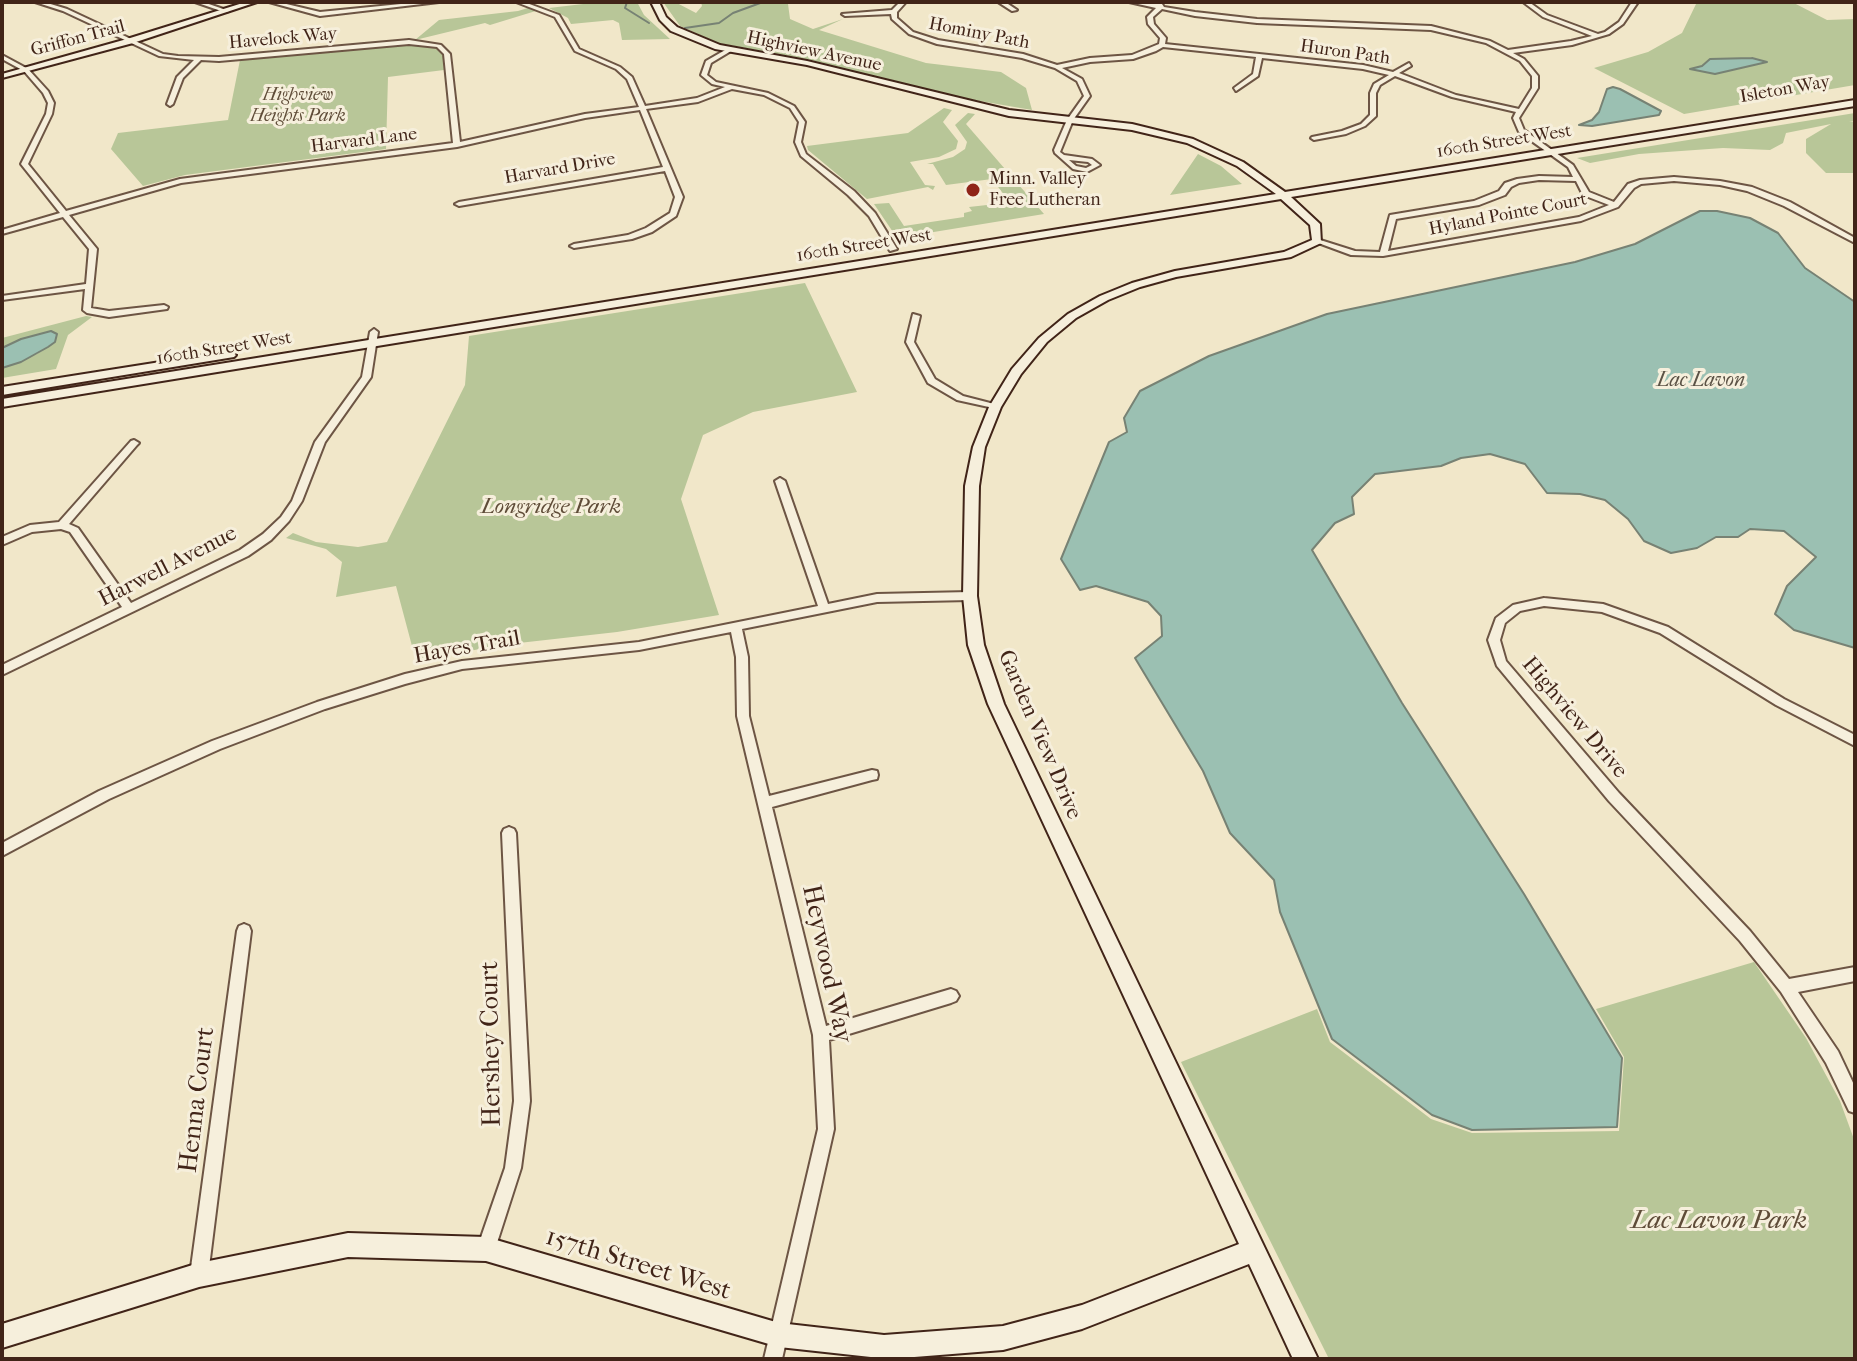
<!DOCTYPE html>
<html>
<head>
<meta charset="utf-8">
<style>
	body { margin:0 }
	#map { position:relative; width:1857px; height:1361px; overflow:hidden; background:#f1e7c9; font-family:"IM FELL French Canon",serif }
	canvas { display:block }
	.frame { position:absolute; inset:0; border:4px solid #412418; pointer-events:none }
</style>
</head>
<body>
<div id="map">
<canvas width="1857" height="1361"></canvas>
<div class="frame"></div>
</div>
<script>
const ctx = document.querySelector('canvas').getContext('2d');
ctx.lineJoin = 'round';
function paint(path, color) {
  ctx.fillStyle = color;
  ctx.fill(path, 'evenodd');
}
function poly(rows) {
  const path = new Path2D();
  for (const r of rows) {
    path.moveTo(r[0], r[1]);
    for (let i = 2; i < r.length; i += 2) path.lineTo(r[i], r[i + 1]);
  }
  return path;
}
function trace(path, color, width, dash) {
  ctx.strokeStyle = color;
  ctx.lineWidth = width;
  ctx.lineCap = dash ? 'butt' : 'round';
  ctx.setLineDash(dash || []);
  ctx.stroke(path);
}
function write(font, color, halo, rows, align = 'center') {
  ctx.font = font + ' "IM FELL French Canon",serif';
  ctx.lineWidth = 6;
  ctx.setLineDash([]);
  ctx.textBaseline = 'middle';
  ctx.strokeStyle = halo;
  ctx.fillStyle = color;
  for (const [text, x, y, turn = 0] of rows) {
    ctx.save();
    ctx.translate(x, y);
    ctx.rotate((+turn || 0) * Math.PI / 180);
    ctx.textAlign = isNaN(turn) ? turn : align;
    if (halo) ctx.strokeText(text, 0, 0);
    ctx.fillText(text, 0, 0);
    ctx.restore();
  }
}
const green = poly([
	[600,2,637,2,644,15,670,39,622,40,619,23,613,20,571,24,568,18,549,8],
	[663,2,675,2,696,13,702,6,701,2,797,2,788,4,790,19,813,29,843,19,819,30,926,63,1001,72,1026,88,1032,110,945,95,811,60,718,43,680,26],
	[1697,2,1792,2,1827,20,1855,19,1855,85,1684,114,1594,68,1648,52,1682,33],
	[531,7,539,10,490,25,485,23,415,40,439,20,518,11],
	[416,44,435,47,443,52,444,70,388,77,386,149,185,175,143,186,111,149,118,133,228,120,240,60],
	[944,108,952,110,943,122,958,141,956,149,939,157,910,162,925,185,935,186,933,190,928,187,867,199,808,150,807,146,908,133],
	[968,113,975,114,966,124,1044,214,897,238,874,204,889,203,904,226,964,217,964,213,972,211,969,207,1005,203,1009,206,1018,205,1014,199,1003,200,1005,196,992,179,946,185,933,164,927,164,953,157,965,149,967,142,955,125],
	[1855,113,1855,121,1849,122,1855,122,1855,173,1826,173,1806,153,1806,139,1831,124,1786,133,1783,143,1770,150,1723,148,1639,154,1590,163,1577,158],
	[1198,154,1221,166,1242,184,1170,195],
	[805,283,857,392,753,412,703,435,681,499,719,615,617,632,501,645,416,661,396,586,336,597,342,562,326,549,286,538,293,533,316,542,358,547,387,542,465,385,469,336],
	[86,316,92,317,68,335,56,369,2,378,2,368,37,354,55,342,51,331,21,339,2,348,2,338],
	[1754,962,1806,1038,1840,1101,1855,1142,1855,1359,1329,1359,1181,1062,1317,1009,1330,1042,1431,1119,1472,1133,1619,1131,1624,1057,1596,1009]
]);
const water = poly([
	[1752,58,1767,62,1715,74,1690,69,1702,66,1710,59,1752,58],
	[1613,87,1620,89,1661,111,1659,115,1592,126,1579,125,1592,120,1599,112,1607,89,1613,87],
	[1700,211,1717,211,1750,218,1778,233,1805,268,1855,302,1855,648,1794,630,1775,614,1787,586,1816,557,1784,531,1750,529,1738,537,1716,537,1697,548,1671,553,1644,541,1628,519,1605,500,1580,494,1547,493,1525,464,1490,454,1461,458,1441,466,1375,474,1352,497,1354,514,1335,523,1312,550,1402,703,1524,894,1622,1058,1617,1127,1472,1130,1432,1115,1332,1039,1280,912,1274,880,1230,833,1203,771,1135,658,1162,636,1161,616,1148,602,1096,586,1080,590,1061,559,1109,442,1127,432,1124,418,1140,391,1209,356,1327,314,1575,262,1635,244,1700,211],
	[51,331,57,334,55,342,48,347,21,362,2,368,2,348,21,339,51,331]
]);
const stream = poly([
	[627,2,625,8,649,23],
	[685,28,719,23,733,13,763,2]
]);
const street = poly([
	[35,2,44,2,67,9,163,54,178,56,219,57,409,40,441,45,450,54,460,142,585,114,639,107,627,79,616,69,575,51,555,17,516,2,524,2,559,15,579,49,620,67,632,77,645,106,697,98,725,87,712,84,701,75,706,61,727,49,731,49,731,51,711,63,707,75,716,82,768,93,794,106,805,122,801,142,806,154,854,191,875,213,897,249,890,251,869,216,848,195,801,156,795,142,799,122,790,108,764,95,732,89,698,102,646,109,683,197,676,216,652,232,632,239,574,248,570,246,574,244,628,235,646,228,670,213,675,197,665,171,459,206,455,204,459,202,663,167,640,110,585,118,457,147,181,183,69,215,97,249,91,308,109,311,164,305,168,307,167,309,109,317,87,313,83,310,85,289,2,300,2,296,86,284,89,249,63,217,2,234,2,230,60,213,21,164,46,114,48,103,43,93,24,71,2,59,2,55,28,69,48,91,54,103,52,114,28,164,66,211,180,179,453,143,444,54,437,47,409,44,219,61,201,60,183,78,173,104,170,106,167,104,177,77,194,60,159,56,63,11,35,2],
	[195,2,203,2,229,11,224,12,195,2],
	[269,2,278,2,320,12,421,2,439,2,320,16,269,2],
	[900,2,906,2,897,12,897,18,913,32,938,40,1023,54,1057,65,1090,58,1132,55,1159,44,1160,38,1148,24,1147,17,1156,8,1129,2,1162,4,1164,7,1195,12,1257,19,1431,26,1490,41,1508,50,1571,41,1592,36,1543,17,1523,2,1529,2,1547,15,1598,34,1605,32,1619,22,1632,2,1638,2,1623,24,1609,34,1572,45,1513,53,1524,59,1538,76,1538,88,1519,118,1524,130,1573,165,1589,192,1614,202,1628,184,1640,180,1674,177,1720,181,1752,187,1790,202,1855,238,1855,243,1784,206,1747,191,1720,185,1674,181,1641,184,1634,188,1618,207,1581,221,1383,256,1351,255,1313,241,1317,239,1355,251,1380,252,1390,215,1474,201,1499,191,1505,183,1517,179,1539,176,1573,177,1568,167,1519,132,1513,118,1516,112,1452,97,1395,76,1380,85,1376,93,1376,116,1365,126,1346,134,1314,140,1311,138,1312,137,1342,131,1361,124,1370,115,1370,93,1374,84,1389,75,1363,69,1262,58,1258,76,1236,91,1234,88,1253,74,1256,57,1163,47,1156,51,1133,59,1090,62,1062,68,1082,79,1090,96,1073,120,1060,152,1064,155,1092,159,1100,165,1087,172,1073,169,1055,153,1054,150,1067,120,1084,96,1077,81,1055,68,1022,58,937,44,909,34,892,19,891,14,845,16,842,14,892,10,900,2],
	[1162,9,1195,16,1257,23,1431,30,1486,43,1520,61,1532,76,1532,88,1519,109,1456,95,1399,73,1411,66,1409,63,1393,72,1363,65,1165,44,1166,38,1154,24,1153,17,1162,9],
	[1069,160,1088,162,1092,165,1086,168,1076,166,1069,160],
	[1539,180,1576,181,1583,195,1609,205,1579,217,1388,251,1396,219,1479,205,1505,195,1511,187,1519,183,1539,180],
	[998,2,1005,2,1017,10,1012,11,998,2],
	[913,314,920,316,914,342,935,379,963,396,998,405,998,409,957,400,928,383,906,342,913,314],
	[374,329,378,332,371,377,325,442,302,501,289,521,271,540,248,556,2,675,2,665,122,607,70,532,61,529,32,532,2,545,2,537,30,525,59,522,131,441,134,440,139,443,137,445,69,524,78,528,131,603,240,550,263,534,281,517,292,501,315,442,362,377,370,332,374,329],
	[780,478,785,481,828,604,877,594,970,592,976,596,970,600,877,602,742,629,748,657,749,716,769,796,872,770,877,771,878,775,877,779,872,780,772,807,826,1026,951,989,956,991,959,996,956,1001,951,1003,829,1040,834,1129,782,1359,764,1359,818,1129,813,1035,737,716,736,657,731,632,639,650,462,669,405,684,325,709,220,749,109,799,2,856,2,843,99,791,212,741,317,702,405,674,462,661,639,642,818,606,775,481,780,478],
	[1544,598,1603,604,1668,627,1784,699,1855,735,1855,746,1776,705,1660,633,1602,612,1544,606,1520,611,1505,623,1500,640,1506,661,1619,793,1750,931,1789,979,1855,967,1855,981,1798,992,1838,1051,1855,1087,1855,1113,1849,1111,1826,1063,1781,992,1740,941,1609,801,1497,666,1488,640,1496,618,1513,605,1544,598],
	[509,827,514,829,516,833,530,1101,521,1168,495,1249,492,1255,486,1258,480,1255,477,1249,505,1168,514,1101,502,833,504,829,509,827],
	[244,924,249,926,251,931,208,1275,205,1281,199,1284,193,1281,190,1275,237,931,239,926,244,924]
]);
const secondary = poly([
	[246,2,257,2,133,43,2,78,2,74,127,39,246,2],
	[651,2,659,2,666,17,677,27,720,45,807,61,1009,110,1132,124,1193,139,1243,162,1285,192,1855,100,1855,106,1291,197,1320,224,1321,243,1291,257,1176,277,1140,287,1108,300,1076,318,1047,342,1021,374,1001,407,985,447,979,486,977,596,984,645,1004,704,1318,1359,1293,1359,1249,1264,1082,1329,1003,1350,889,1359,779,1347,486,1261,348,1257,199,1287,2,1348,2,1324,199,1263,348,1233,486,1237,779,1323,884,1335,1003,1326,1082,1305,1239,1244,988,704,968,645,963,596,965,486,973,447,989,407,1012,369,1039,338,1068,314,1100,296,1132,283,1175,271,1284,252,1312,240,1310,225,1281,199,2,407,2,399,1276,194,1237,166,1187,143,1132,130,1009,116,807,65,715,49,671,31,660,20,651,2],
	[230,351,236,355,234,357,2,395,2,387,230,351]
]);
const markers = [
	[973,190,8,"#8f2418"]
];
const farStreetnames = [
	["Hominy Path",979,34,11],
	["Griffon Trail",78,39,-15],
	["Havelock Way",283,39,-5],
	["Highview Avenue",814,52,12],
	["Huron Path",1345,53,8],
	["Isleton Way",1785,90,-10],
	["Harvard Lane",364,141,-7],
	["160th Street West",1504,142,-9],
	["Harvard Drive",560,169,-10],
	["Hyland Pointe Court",1508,215,-11],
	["160th Street West",864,246,-9],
	["160th Street West",224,349,-9]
];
const farParknames = [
	["Highview",298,96],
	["Heights Park",298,117]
];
const farPoinames = [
	["Minn. Valley",989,180],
	["Free Lutheran",989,201]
];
const farWaternames = [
	["Lac Lavon",1701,381]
];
const parkNames = [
	["Longridge Park",551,508]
];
const streetNames = [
	["Harwell Avenue",168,567,-27],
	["Hayes Trail",467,648,-10],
	["Highview Drive",1574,718,50],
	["Garden View Drive",1039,735,67]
];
const nearStreetnames = [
	["Heywood Way",826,964,78],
	["Hershey Court",492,1044,-91],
	["Henna Court",198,1100,-83],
	["157th Street West",638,1265,17]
];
const nearParknames = [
	["Lac Lavon Park",1719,1222]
];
paint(green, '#b8c698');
paint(water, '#9bc0b2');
trace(water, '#778274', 2);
trace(stream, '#778274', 2);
trace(street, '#6d5544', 4);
trace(secondary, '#412418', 4);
paint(street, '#f6efdc');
paint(secondary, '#f6efdc');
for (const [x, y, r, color] of markers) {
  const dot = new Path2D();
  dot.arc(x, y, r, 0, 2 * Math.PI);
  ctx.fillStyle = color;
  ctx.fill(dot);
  trace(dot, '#f6efdc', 3);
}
write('18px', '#412418', '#f6efdc', farStreetnames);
write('italic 18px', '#5f4c38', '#f6efdc', farParknames);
write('18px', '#412418', '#f6efdc', farPoinames, 'left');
write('italic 20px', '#5c5346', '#f6efdc', farWaternames);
write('italic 22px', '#5f4c38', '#f6efdc', parkNames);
write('22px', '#412418', '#f6efdc', streetNames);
write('26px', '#412418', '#f6efdc', nearStreetnames);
write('italic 26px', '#5f4c38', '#f6efdc', nearParknames);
</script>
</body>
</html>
